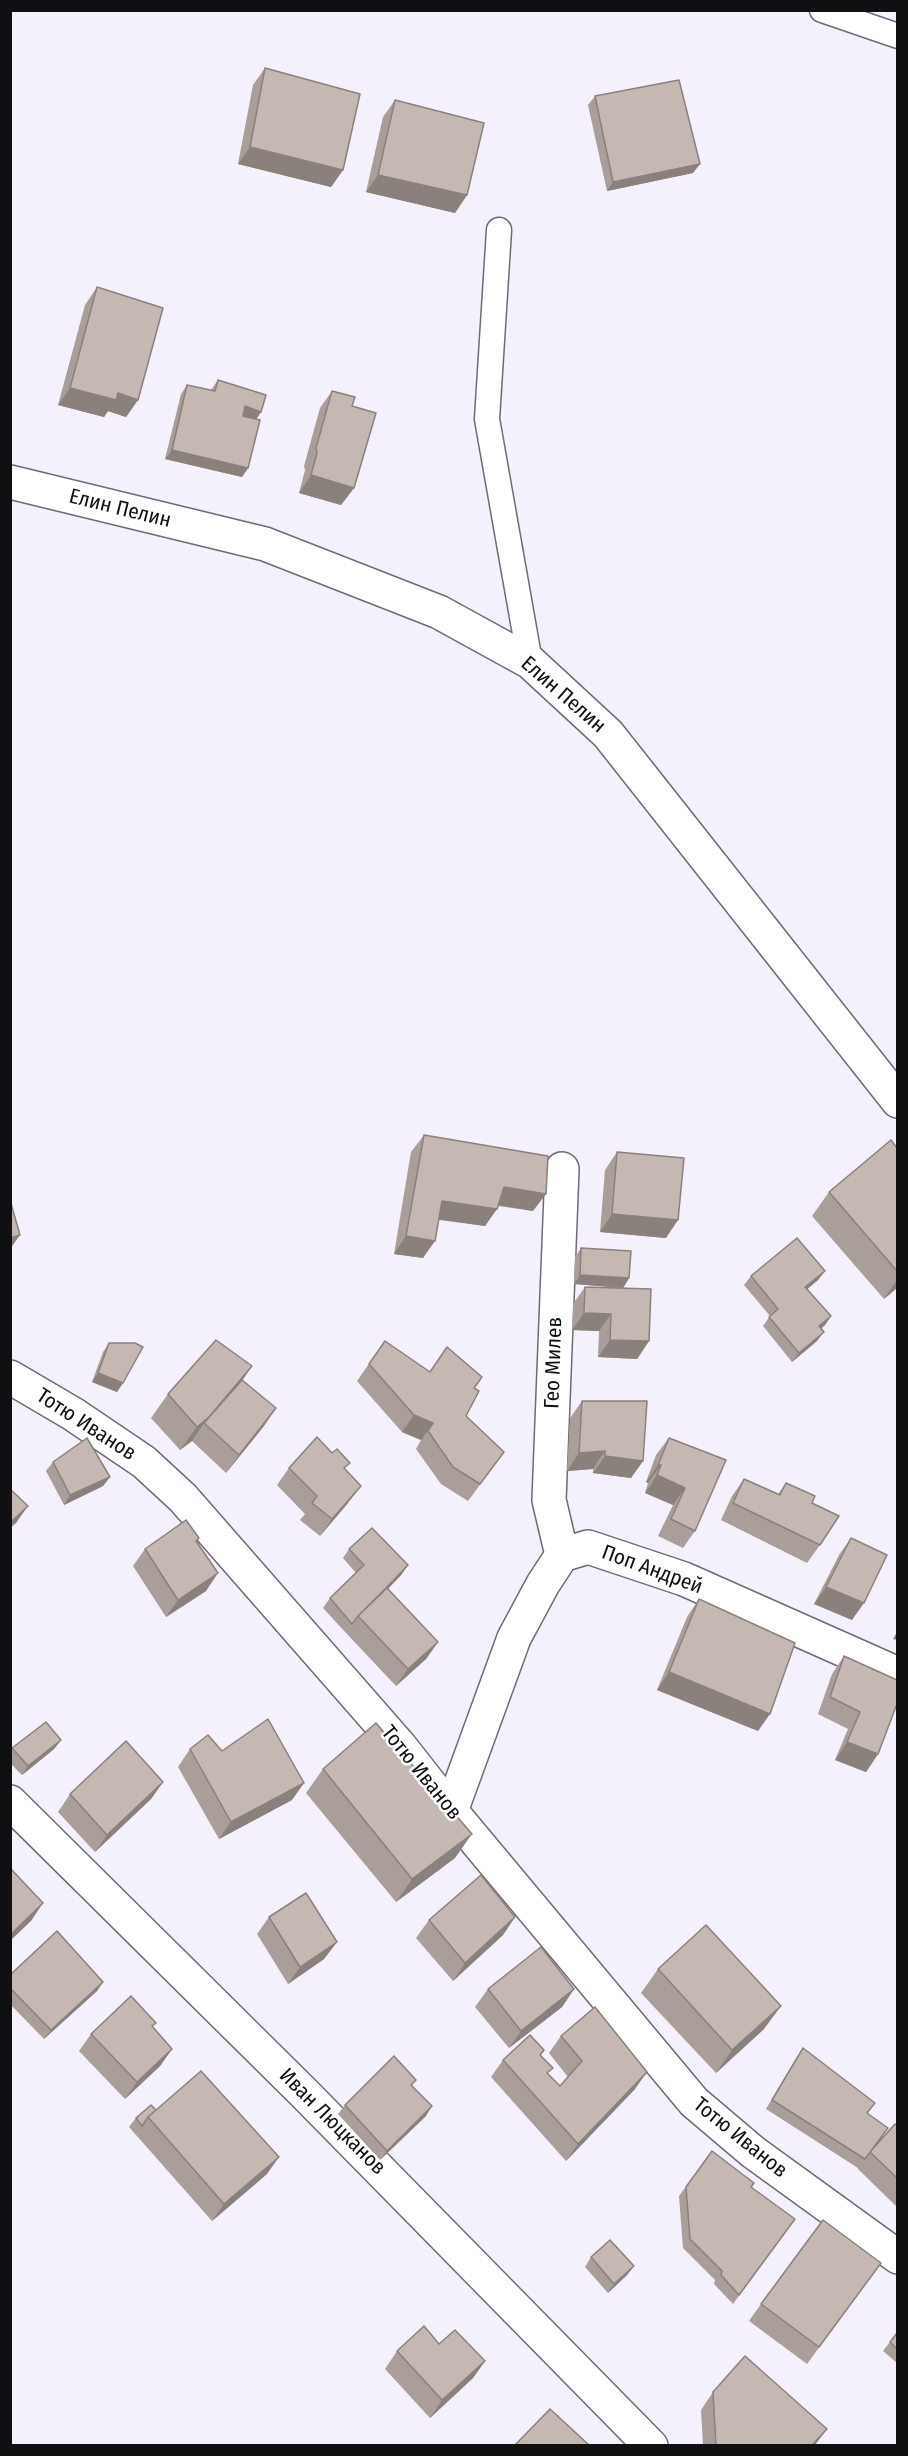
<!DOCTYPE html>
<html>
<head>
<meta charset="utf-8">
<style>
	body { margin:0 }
	#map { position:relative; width:908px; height:2456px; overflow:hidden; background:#f4f0fc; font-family:"Fira Sans Condensed",sans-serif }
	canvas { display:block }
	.frame { position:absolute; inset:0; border:12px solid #100f12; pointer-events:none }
</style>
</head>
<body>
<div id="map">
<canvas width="908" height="2456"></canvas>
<div class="frame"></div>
</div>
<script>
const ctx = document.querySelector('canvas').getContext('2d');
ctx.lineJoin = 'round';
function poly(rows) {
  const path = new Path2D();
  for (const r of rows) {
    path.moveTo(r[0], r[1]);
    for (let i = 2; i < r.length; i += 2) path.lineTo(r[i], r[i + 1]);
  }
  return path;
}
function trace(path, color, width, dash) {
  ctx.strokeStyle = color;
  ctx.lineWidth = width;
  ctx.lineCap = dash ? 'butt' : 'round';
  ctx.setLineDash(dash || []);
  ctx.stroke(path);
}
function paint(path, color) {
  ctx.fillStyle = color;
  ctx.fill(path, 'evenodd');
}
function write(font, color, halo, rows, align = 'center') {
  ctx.font = font + ' "Fira Sans Condensed",sans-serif';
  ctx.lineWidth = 5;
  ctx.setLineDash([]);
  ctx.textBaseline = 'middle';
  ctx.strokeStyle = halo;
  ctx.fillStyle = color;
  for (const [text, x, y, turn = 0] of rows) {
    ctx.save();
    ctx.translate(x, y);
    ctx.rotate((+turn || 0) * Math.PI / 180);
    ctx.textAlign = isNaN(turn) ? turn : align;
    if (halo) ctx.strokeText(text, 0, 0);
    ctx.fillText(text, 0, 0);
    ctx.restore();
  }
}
const lane = poly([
	[822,10,898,36],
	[499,230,487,419,530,662]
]);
const street = poly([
	[10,482,265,544,439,612,530,662,608,734,898,1101],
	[562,1169,549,1500,562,1555],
	[10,1377,73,1414,144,1462,183,1498,400,1746,451,1811,694,2102,753,2152,898,2257],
	[10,1802,305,2094,651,2446],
	[451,1811,514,1638,543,1584,562,1555,588,1547,684,1579,898,1674]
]);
const wall = poly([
	[265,68,343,170,331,187,238,164,253,85],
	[595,96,693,173,607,191,588,105],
	[395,100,467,195,455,213,366,192,383,117],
	[97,287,138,400,126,417,108,411,104,417,58,405,85,305],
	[218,380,261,412,256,419,248,468,242,477,165,459,181,394,187,385,211,390],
	[332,391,352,406,354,488,341,505,299,493,305,470,304,466,320,408],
	[424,1135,533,1211,498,1206,485,1226,439,1220,423,1258,394,1254,411,1152],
	[897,1148,897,1288,884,1299,812,1216,829,1192],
	[617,1152,666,1238,600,1232,605,1170],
	[581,1248,629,1278,623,1288,574,1284,575,1257],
	[825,1271,818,1280,807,1289,831,1316,825,1325,821,1329,817,1341,792,1362,763,1326,770,1316,744,1285,751,1276],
	[585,1287,649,1341,637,1359,598,1357,599,1331,572,1330,573,1304],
	[385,1341,430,1372,475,1388,466,1416,504,1452,468,1501,441,1484,416,1449,421,1440,402,1432,357,1381],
	[109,1343,123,1383,117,1392,92,1382,103,1352],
	[242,1380,264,1426,226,1473,192,1441,180,1450,151,1418,168,1394],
	[582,1401,643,1461,631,1478,593,1473,593,1469,567,1471,570,1418],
	[669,1438,726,1460,695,1531,683,1548,658,1536,673,1505,645,1493,648,1483,646,1482,656,1455],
	[53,1462,110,1477,103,1486,64,1505,46,1471],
	[289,1468,345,1469,348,1503,320,1536,300,1520,305,1514,277,1485],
	[744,1479,778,1494,786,1483,812,1503,820,1545,807,1563,721,1520,732,1496],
	[851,1538,852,1620,814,1604,839,1555],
	[197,1542,206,1591,166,1617,133,1566,145,1549],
	[349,1549,402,1574,388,1589,438,1642,426,1659,396,1686,346,1633,323,1608,330,1598,356,1573,343,1558],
	[699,1599,758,1731,657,1690,687,1617],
	[844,1656,878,1754,866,1772,835,1760,848,1729,818,1714,832,1674],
	[61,1740,54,1749,22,1775,10,1763,10,1751,12,1748],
	[190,1749,222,1751,292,1800,219,1839,178,1767],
	[323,1769,455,1858,396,1902,306,1793],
	[163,1782,151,1799,95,1852,58,1812,70,1794],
	[269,1917,337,1942,324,1959,288,1984,257,1934],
	[515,1917,503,1935,453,1981,416,1938,429,1920],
	[658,1969,764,2029,716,2073,641,1993],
	[10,1975,103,1982,97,1991,44,2039,10,2004],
	[488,1989,574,1989,562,2007,509,2048,475,2007],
	[91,2034,172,2049,160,2066,125,2099,79,2051],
	[561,2036,635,2089,566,2161,491,2077,503,2060,540,2056,548,2075,560,2086,568,2077,549,2053],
	[803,2048,868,2113,874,2147,897,2126,897,2207,858,2169,858,2168,766,2109,797,2057],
	[412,2085,426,2116,380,2160,338,2114,345,2105],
	[156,2110,267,2174,212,2221,129,2127,136,2118],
	[712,2151,751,2187,795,2219,733,2304,714,2284,715,2280,683,2248,679,2196],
	[591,2257,634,2266,627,2275,608,2293,585,2267],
	[881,2263,807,2364,749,2321,761,2304],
	[897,2333,897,2363,883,2351],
	[439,2344,485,2361,473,2378,430,2418,385,2369,397,2351],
	[713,2392,815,2445,703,2445,701,2410]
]);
const shadedWall = poly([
	[250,147,343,170,331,187,238,164],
	[700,164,693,173,607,191,613,182],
	[378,175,467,195,455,213,366,192],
	[70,388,118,393,138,400,126,417,108,411,104,417,58,405],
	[245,406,261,412,255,421,239,416],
	[172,450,248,468,242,477,165,459],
	[311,475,354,488,341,505,299,493],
	[504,1187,546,1194,533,1211,492,1204],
	[442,1201,497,1209,485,1226,430,1218],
	[612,1214,678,1220,666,1238,600,1232],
	[20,1235,10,1249,10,1238],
	[406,1236,435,1241,423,1258,394,1254],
	[825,1271,818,1280,799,1296,805,1287],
	[580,1275,629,1278,623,1288,574,1284],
	[897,1280,897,1288,884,1299],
	[584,1313,611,1314,599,1331,572,1330],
	[831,1316,825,1325,813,1335,819,1326],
	[824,1332,817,1341,792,1362,799,1353],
	[610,1340,649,1341,637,1359,598,1357],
	[252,1366,236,1390,204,1423,192,1441,180,1450,197,1427],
	[98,1373,123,1383,117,1392,92,1382],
	[276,1408,264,1426,226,1473,239,1455],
	[414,1415,433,1423,421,1440,402,1432],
	[605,1451,593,1469,567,1471,579,1453],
	[605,1456,643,1461,631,1478,593,1473],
	[658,1465,661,1465,648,1483,646,1482],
	[657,1475,685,1488,673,1505,645,1493],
	[110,1477,103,1486,64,1505,70,1495],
	[361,1486,348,1503,320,1536,332,1519],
	[28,1506,16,1523,10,1528,10,1523],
	[408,1565,402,1574,360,1618,359,1617],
	[218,1573,206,1591,166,1617,178,1600],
	[826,1587,864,1603,852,1620,814,1604],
	[897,1632,897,1640,893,1639],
	[438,1642,426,1659,396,1686,408,1669],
	[669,1672,770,1714,758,1731,657,1690],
	[61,1740,54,1749,22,1775,28,1766],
	[847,1742,878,1754,866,1772,835,1760],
	[163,1782,151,1799,95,1852,107,1835],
	[304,1783,292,1800,219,1839,231,1822],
	[472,1834,455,1858,396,1902,412,1879],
	[43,1903,31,1921,10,1941,10,1935],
	[515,1917,503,1935,453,1981,465,1963],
	[337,1942,324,1959,288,1984,300,1967],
	[103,1982,97,1991,44,2039,51,2030],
	[574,1989,562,2007,509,2048,521,2031],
	[781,2006,764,2029,716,2073,732,2050],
	[172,2049,160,2066,125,2099,137,2082],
	[647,2072,635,2089,566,2161,578,2144],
	[432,2106,426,2116,380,2160,387,2151],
	[279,2157,267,2174,212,2221,224,2204],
	[634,2266,627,2275,608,2293,614,2284],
	[485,2361,473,2378,430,2418,442,2400],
	[827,2429,815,2445,812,2445]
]);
const building = poly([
	[265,68,360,94,343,170,250,147,265,68],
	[679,80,700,164,613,182,595,96,679,80],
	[395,100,484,123,467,195,378,175,395,100],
	[97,287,163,308,138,400,118,393,116,400,70,388,97,287],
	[218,380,266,395,261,412,245,406,243,416,260,420,248,468,172,450,187,385,215,391,218,380],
	[332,391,355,397,352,406,376,413,354,488,311,475,317,453,316,448,332,391],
	[424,1135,548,1156,546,1194,504,1187,497,1209,442,1201,435,1241,406,1236,424,1135],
	[891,1140,897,1148,897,1271,829,1192,891,1140],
	[617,1152,684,1158,678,1220,612,1214,617,1152],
	[10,1200,20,1235,10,1238,10,1200],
	[797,1238,825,1271,805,1287,831,1316,819,1326,824,1332,799,1353,769,1317,778,1309,751,1276,797,1238],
	[581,1248,631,1251,629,1278,580,1275,581,1248],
	[585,1287,651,1289,649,1341,610,1340,611,1314,584,1313,585,1287],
	[216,1340,252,1366,209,1417,197,1427,168,1394,216,1340],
	[385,1341,430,1372,447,1347,482,1377,474,1388,479,1391,466,1416,504,1452,480,1484,453,1467,428,1431,433,1423,414,1415,369,1364,385,1341],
	[109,1343,135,1343,143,1347,123,1383,98,1373,109,1343],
	[242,1380,276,1408,239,1455,204,1423,242,1380],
	[582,1401,647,1401,643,1461,605,1456,605,1451,579,1453,582,1401],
	[317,1437,332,1453,337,1449,350,1463,344,1468,361,1486,332,1519,312,1503,317,1496,289,1468,317,1437],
	[87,1438,110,1477,70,1495,53,1462,87,1438],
	[669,1438,726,1460,695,1531,671,1519,685,1488,657,1475,661,1465,658,1465,669,1438],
	[744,1479,780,1495,786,1483,815,1496,812,1503,839,1516,820,1545,733,1503,744,1479],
	[10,1489,28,1506,10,1523,10,1489],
	[186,1520,199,1538,196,1541,218,1573,178,1600,145,1549,186,1520],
	[372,1528,408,1565,382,1592,358,1616,352,1624,330,1598,364,1565,349,1549,372,1528],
	[851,1538,887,1555,864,1603,826,1587,851,1538],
	[387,1588,438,1642,408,1669,358,1616,387,1588],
	[699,1599,795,1643,770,1714,669,1672,699,1599],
	[844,1656,897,1680,897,1704,878,1754,847,1742,860,1712,830,1697,844,1656],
	[268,1719,304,1783,231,1822,190,1749,208,1735,222,1751,268,1719],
	[46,1722,61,1740,28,1766,12,1748,46,1722],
	[376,1723,472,1834,412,1879,323,1769,376,1723],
	[126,1741,163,1782,107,1835,70,1794,126,1741],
	[10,1868,43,1903,10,1935,10,1868],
	[481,1875,515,1917,465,1963,429,1920,481,1875],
	[306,1893,337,1942,300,1967,269,1917,306,1893],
	[706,1925,781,2006,732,2050,658,1969,706,1925],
	[57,1931,103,1982,51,2030,10,1988,10,1975,57,1931],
	[541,1947,574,1989,521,2031,488,1989,541,1947],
	[131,1996,156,2023,152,2026,172,2049,137,2082,91,2034,131,1996],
	[595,2007,647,2072,578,2144,503,2060,530,2035,544,2050,540,2055,553,2068,547,2073,560,2086,582,2061,561,2036,595,2007],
	[803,2048,875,2103,867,2113,888,2128,865,2159,772,2100,803,2048],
	[394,2056,416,2080,411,2085,432,2106,387,2151,345,2105,394,2056],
	[201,2071,279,2157,224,2204,148,2117,201,2071],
	[151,2105,156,2110,148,2117,142,2126,136,2118,151,2105],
	[895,2124,897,2126,897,2178,870,2152,895,2124],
	[712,2151,754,2183,751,2187,795,2219,739,2295,721,2275,722,2271,690,2239,686,2187,712,2151],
	[823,2220,881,2263,819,2347,761,2304,823,2220],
	[610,2240,634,2266,614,2284,591,2257,610,2240],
	[424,2326,439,2344,455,2330,485,2361,442,2400,397,2351,424,2326],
	[897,2333,897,2349,890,2342,897,2333],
	[745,2356,827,2429,812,2445,716,2445,713,2392,745,2356],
	[550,2409,589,2445,515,2445,550,2409]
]);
const streetNames = [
	["Елин Пелин",120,509,14],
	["Елин Пелин",563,695,41],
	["Гео Милев",554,1363,-88],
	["Тотю Иванов",86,1425,33],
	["Поп Андрей",652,1570,20],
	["Тотю Иванов",421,1773,51],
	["Иван Люцканов",332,2122,45],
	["Тотю Иванов",740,2138,39]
];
trace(lane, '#6e6b75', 27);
trace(street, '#6e6b75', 36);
trace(lane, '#fff', 24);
trace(street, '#fff', 33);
paint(wall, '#a99e9a');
paint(shadedWall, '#8a817d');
paint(building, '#c5b8b3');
trace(building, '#8a817d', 1.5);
write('21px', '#100f12', '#fff', streetNames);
</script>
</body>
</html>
